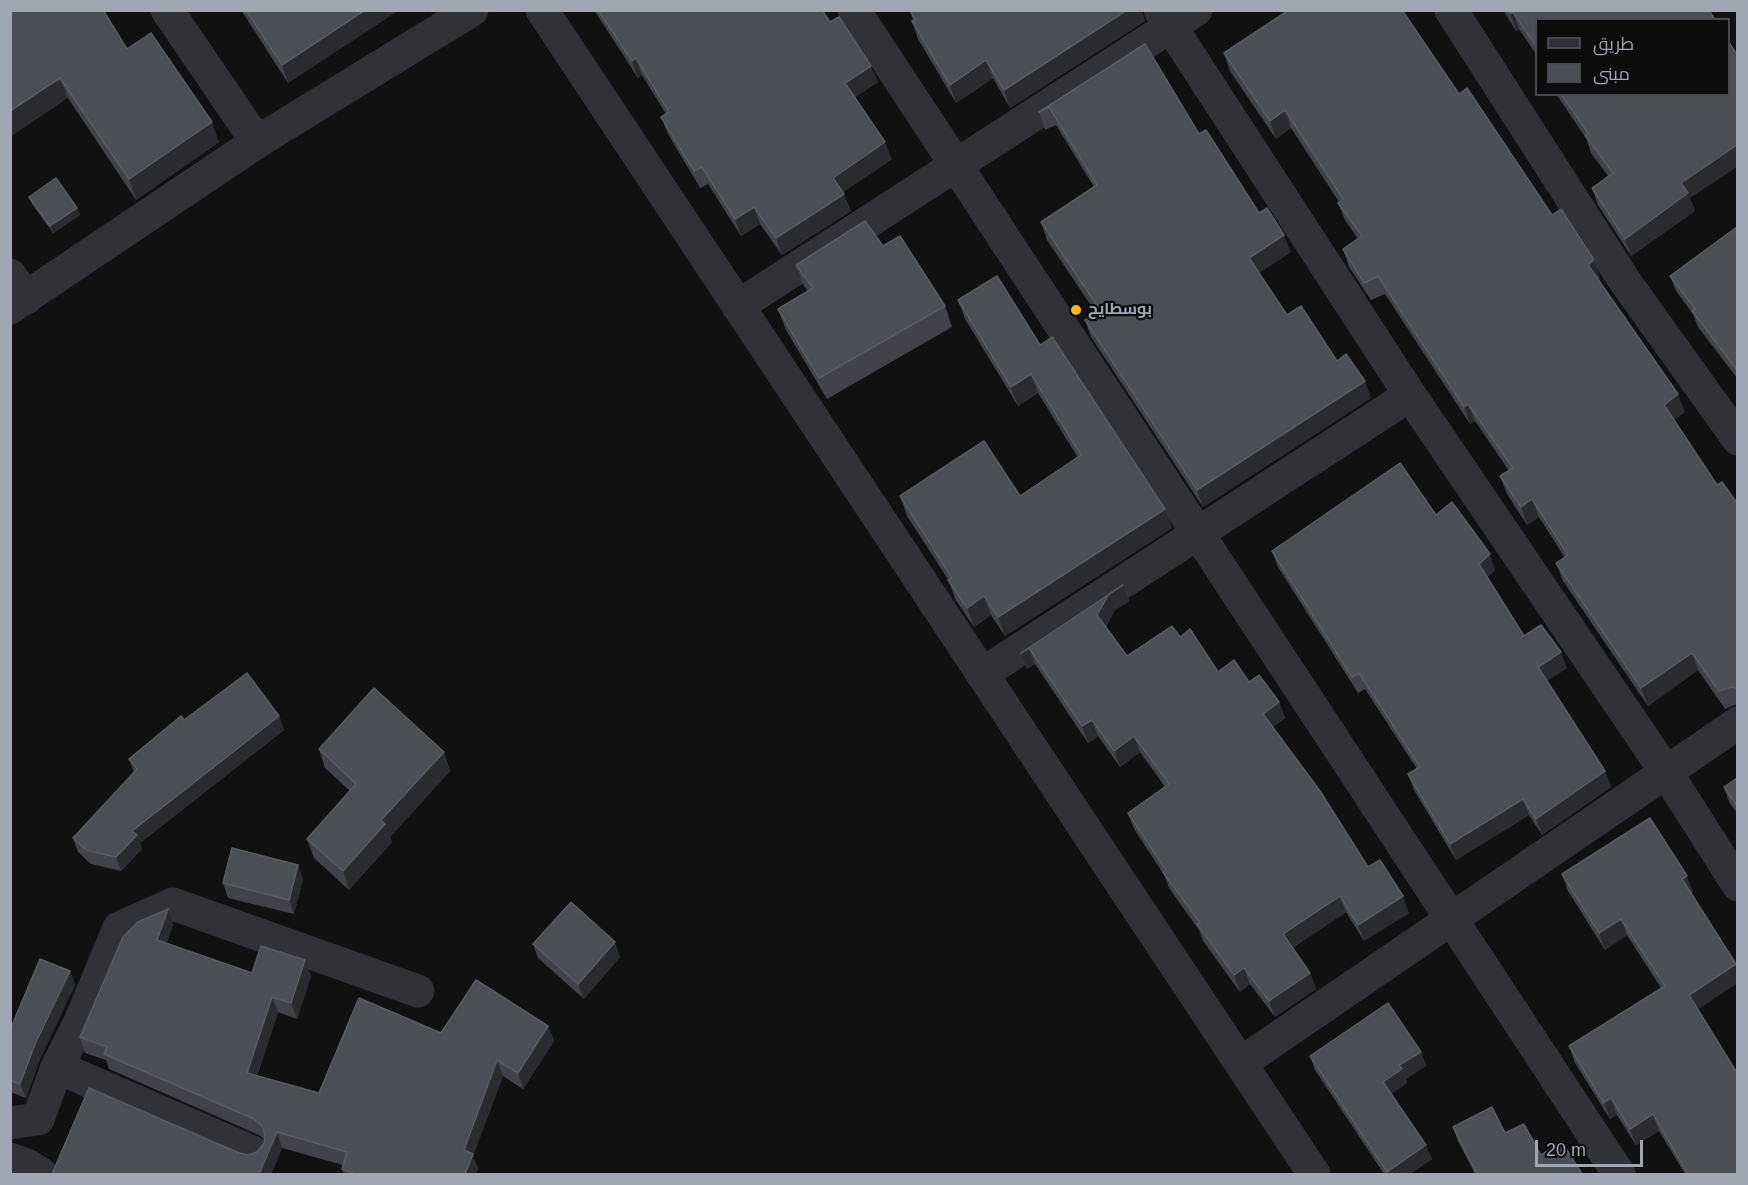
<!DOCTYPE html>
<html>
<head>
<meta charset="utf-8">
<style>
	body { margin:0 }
	#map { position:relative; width:1748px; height:1185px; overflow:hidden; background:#111112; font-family:Helvetica,Cairo,sans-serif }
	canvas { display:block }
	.frame { position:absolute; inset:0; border:12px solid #a1a6b4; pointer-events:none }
	.legend { position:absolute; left:1535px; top:18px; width:195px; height:78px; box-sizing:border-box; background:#0c0c0d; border:2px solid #484a50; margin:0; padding:8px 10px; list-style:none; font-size:18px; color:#a1a6b4 }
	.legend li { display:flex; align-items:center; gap:12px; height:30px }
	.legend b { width:30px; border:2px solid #484a50 }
	.scale { position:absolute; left:1535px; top:1140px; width:108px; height:27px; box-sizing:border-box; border:3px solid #a1a6b4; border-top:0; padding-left:8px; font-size:18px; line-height:21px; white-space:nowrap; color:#a1a6b4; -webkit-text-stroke:4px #0c0c0d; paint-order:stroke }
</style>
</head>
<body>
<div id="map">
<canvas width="1748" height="1185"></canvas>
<div class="frame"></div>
<ul class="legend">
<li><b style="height:8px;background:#313238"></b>طريق</li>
<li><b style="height:16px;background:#4c4e55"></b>مبنى</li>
</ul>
<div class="scale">20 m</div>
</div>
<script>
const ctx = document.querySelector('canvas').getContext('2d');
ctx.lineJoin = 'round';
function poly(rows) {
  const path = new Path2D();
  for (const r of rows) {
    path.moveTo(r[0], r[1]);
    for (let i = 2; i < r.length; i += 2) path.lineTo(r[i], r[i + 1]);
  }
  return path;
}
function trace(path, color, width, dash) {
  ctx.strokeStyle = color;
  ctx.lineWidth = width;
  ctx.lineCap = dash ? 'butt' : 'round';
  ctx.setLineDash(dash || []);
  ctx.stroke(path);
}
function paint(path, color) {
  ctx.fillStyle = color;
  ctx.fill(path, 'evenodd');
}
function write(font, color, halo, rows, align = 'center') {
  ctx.font = font + ' Helvetica,Cairo,sans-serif';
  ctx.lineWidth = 4.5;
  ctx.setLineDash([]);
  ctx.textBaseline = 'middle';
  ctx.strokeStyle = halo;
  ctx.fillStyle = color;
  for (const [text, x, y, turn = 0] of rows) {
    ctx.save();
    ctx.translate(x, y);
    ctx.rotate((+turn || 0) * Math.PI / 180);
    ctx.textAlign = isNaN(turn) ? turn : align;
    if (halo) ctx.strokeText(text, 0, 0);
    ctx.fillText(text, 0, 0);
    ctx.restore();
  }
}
const minor = poly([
	[167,10,257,142],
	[542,10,1314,1174],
	[854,10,1619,1174],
	[1160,10,1410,395,1666,772,1738,885],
	[1451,10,1624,280,1738,439],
	[10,275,26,298],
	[738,306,1196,10],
	[10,308,257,142,472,10],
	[982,674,1410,395],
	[1241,1063,1738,723],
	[57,1067,252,1152],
	[10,1123,38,1119,57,1067,79,1024,119,928,173,904,418,991],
	[10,1159,27,1165,41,1174]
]);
const wall = poly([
	[10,10,127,49,219,142,136,200,68,98],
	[241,10,399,10,288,83],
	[594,10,822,10,830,22,878,82,855,97,892,159,843,192,851,211,782,255,760,224,741,236,708,184,700,188,668,134,661,117,666,114,642,75,638,78],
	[909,10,1141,10,1145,21,1010,108,993,78,956,103,918,39,912,21,913,20],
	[1503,10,1709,10,1536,20,1536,54,1519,29,1516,31],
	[1145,44,1199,134,1259,213,1291,252,1259,273,1287,315,1337,361,1371,398,1203,507,1091,337,1085,320,1096,313,1047,240,1041,222,1094,187,1056,125,1045,130,1039,112],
	[1224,53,1459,94,1600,278,1598,280,1685,412,1674,420,1717,485,1737,503,1737,704,1725,709,1698,670,1648,706,1563,581,1556,563,1565,558,1539,517,1527,525,1507,494,1500,476,1509,471,1475,421,1470,424,1385,294,1371,300,1349,267,1343,249,1358,239,1345,220,1338,203,1339,202,1291,128,1276,139,1230,71],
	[1556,94,1728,94,1690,198,1695,211,1631,256,1598,205,1592,188,1608,176,1591,153,1586,138],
	[29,197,77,208,80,215,53,233,32,204],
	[1737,227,1737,378,1698,327,1693,314,1676,291,1670,276],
	[883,246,945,306,952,327,827,399,786,330,778,309,808,291,804,286,796,265],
	[958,300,1040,345,1165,509,1172,528,1005,636,991,615,974,627,955,599,949,581,907,516,900,496,1020,496,1078,458,1038,393,1018,406,965,319],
	[1436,515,1495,570,1487,577,1524,636,1567,668,1547,681,1605,771,1611,787,1542,835,1529,815,1456,860,1414,790,1408,774,1417,769,1365,689,1358,693,1278,567,1272,551],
	[1123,585,1129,601,1115,610,1106,627,1127,656,1180,637,1218,672,1249,682,1279,702,1285,718,1273,727,1368,867,1409,913,1364,941,1346,912,1292,948,1310,973,1316,989,1275,1017,1250,984,1240,992,1203,941,1199,930,1169,888,1164,875,1134,829,1128,813,1165,787,1140,752,1120,767,1098,736,1088,743,1035,664,1027,669,1021,653],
	[279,716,284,730,140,843,142,849,121,871,91,864,78,852,73,838,134,772,129,759,184,720],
	[319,749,444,752,450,771,390,837,392,842,349,890,314,858,307,839,350,791,325,768],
	[1737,778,1737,813,1729,802,1724,787],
	[298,865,303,879,294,914,228,898,223,883],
	[1562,874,1693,892,1691,894,1737,983,1698,1009,1737,1174,1685,1174,1659,1131,1636,1145,1617,1115,1610,1119,1575,1063,1569,1046,1661,988,1627,935,1605,950,1568,891],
	[173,924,167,943,252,973,311,976,297,1019,278,1012,257,1076,319,1093,441,1033,548,1026,554,1041,523,1089,503,1076,473,1156,478,1169,476,1174,344,1174,342,1169,343,1165,282,1148,271,1174,239,1153,248,1155,257,1152,264,1143,264,1139,259,1135,109,1069,106,1060,85,1053,80,1037],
	[533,944,620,957,584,999,538,958],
	[70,971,75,985,40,1059,26,1098,10,1092,10,1030],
	[1421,1052,1426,1066,1406,1079,1407,1083,1391,1094,1432,1159,1410,1174,1384,1174,1315,1070,1310,1056],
	[1453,1127,1505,1133,1541,1155,1582,1174,1475,1174,1458,1141]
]);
const shadedWall = poly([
	[365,10,399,10,288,83,282,65],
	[1127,10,1141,10,1145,21,1010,108,1004,90],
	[1513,12,1519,29,1516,31,1510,14],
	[636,58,642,75,638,78,632,61],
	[986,60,993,78,956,103,950,85],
	[871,66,878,82,851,100,845,83],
	[60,78,68,98,10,137,10,111],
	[1285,110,1291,128,1276,139,1270,121],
	[212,122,219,142,136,200,129,179],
	[885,142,892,159,839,195,833,178],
	[1737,145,1737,167,1690,198,1695,211,1631,256,1625,239,1681,183],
	[844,194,851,211,782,255,776,238],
	[754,207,760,224,741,236,735,219],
	[77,208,80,215,53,233,50,226],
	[1284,235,1291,252,1256,275,1249,258],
	[1594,260,1600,278,1594,283,1588,265],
	[1031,374,1038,393,1018,406,1011,387],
	[1365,381,1371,398,1203,507,1197,490],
	[1678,394,1685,412,1670,423,1664,405],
	[1468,404,1475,421,1470,424,1464,407],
	[1532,499,1539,517,1527,525,1521,507],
	[1165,509,1172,528,1005,636,998,617],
	[1490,554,1495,570,1485,580,1479,564],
	[1123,585,1129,601,1115,610,1103,631,1097,615,1109,594],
	[984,596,991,615,974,627,967,608],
	[1029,648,1035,664,1027,669,1021,653],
	[1561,652,1567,668,1544,683,1538,667],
	[1692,653,1698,670,1648,706,1641,688],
	[1279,702,1285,718,1269,730,1263,714],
	[279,716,284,730,140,843,142,849,121,871,116,857,132,831],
	[1092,720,1098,736,1088,743,1082,726],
	[1134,736,1140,752,1120,767,1114,751],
	[444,752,450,771,390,837,392,842,349,890,343,871,381,820],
	[1605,771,1611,787,1542,835,1536,819],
	[1523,799,1529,815,1456,860,1450,844],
	[298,865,303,879,294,914,289,900],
	[1687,876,1693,892,1688,896,1682,879],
	[1340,896,1346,912,1288,950,1283,934],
	[1403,896,1409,913,1364,941,1358,925],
	[168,909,173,924,163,956,157,940],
	[1621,919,1627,935,1605,950,1599,933],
	[615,942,620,957,584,999,578,984],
	[305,960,311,976,297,1019,291,1003],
	[1736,964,1737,969,1737,983,1695,1011,1689,995],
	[1244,968,1250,984,1240,992,1234,975],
	[70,971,75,985,40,1059,26,1098,20,1084,35,1044],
	[1310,973,1316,989,1275,1017,1269,1001],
	[272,997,278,1012,253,1089,247,1073],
	[548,1026,554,1041,523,1089,518,1073],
	[1421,1052,1426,1066,1406,1079,1407,1083,1388,1096,1383,1082,1399,1065],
	[497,1060,503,1076,473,1156,478,1169,476,1174,465,1174,464,1150],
	[1611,1098,1617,1115,1610,1119,1604,1103],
	[1653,1114,1659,1131,1636,1145,1630,1129],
	[277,1132,282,1148,271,1174,259,1174],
	[1426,1145,1432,1159,1410,1174,1388,1174,1387,1172]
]);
const building = poly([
	[10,10,103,10,127,49,151,33,212,122,129,179,60,78,10,111,10,10],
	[246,10,365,10,282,65,246,10],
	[598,10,822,10,830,22,839,17,871,66,845,83,885,142,833,178,844,194,776,238,754,207,735,219,702,167,694,171,661,117,669,112,636,58,632,61,598,10],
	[910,10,1127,10,1004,90,986,60,950,85,912,21,915,19,910,10],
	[1289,10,1402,10,1459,94,1467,88,1552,215,1561,209,1594,260,1588,265,1678,394,1664,405,1717,485,1722,482,1737,503,1737,688,1731,687,1719,691,1692,653,1641,688,1556,563,1568,555,1532,499,1521,507,1500,476,1513,468,1468,404,1464,407,1378,276,1364,283,1343,249,1362,236,1338,203,1343,199,1285,110,1270,121,1224,53,1289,10],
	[1508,10,1709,10,1715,20,1536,20,1536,46,1513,12,1510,14,1508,10],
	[1728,41,1737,55,1737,145,1681,183,1688,193,1625,239,1592,188,1613,173,1585,135,1588,133,1561,94,1728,94,1728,41],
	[1145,44,1199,134,1206,130,1259,213,1267,208,1284,235,1249,258,1287,315,1301,306,1337,361,1346,354,1365,381,1197,490,1085,320,1100,310,1041,222,1097,185,1049,107,1039,112,1145,44],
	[56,178,77,208,50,226,29,197,56,178],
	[865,221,883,246,900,236,945,306,819,378,778,309,813,288,796,265,865,221],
	[1737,227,1737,370,1692,311,1695,309,1670,276,1737,227],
	[997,276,1040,345,1052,337,1165,509,998,617,984,596,967,608,948,580,952,578,900,496,984,441,1020,496,1081,455,1031,374,1011,387,958,300,997,276],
	[1400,463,1436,515,1452,502,1490,554,1479,564,1524,636,1541,625,1561,652,1538,667,1605,771,1536,819,1523,799,1450,844,1408,774,1420,767,1359,673,1352,677,1272,551,1400,463],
	[1123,585,1109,594,1097,615,1127,656,1172,626,1180,637,1190,629,1218,672,1234,660,1249,682,1259,675,1279,702,1263,714,1320,791,1368,867,1380,860,1403,896,1358,925,1340,896,1283,934,1310,973,1269,1001,1244,968,1234,975,1197,924,1200,923,1163,872,1166,870,1128,813,1169,784,1134,736,1114,751,1092,720,1082,726,1029,648,1021,653,1123,585],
	[247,673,279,716,132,831,137,835,116,857,86,850,73,838,137,769,129,759,181,716,184,720,247,673],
	[374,688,444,752,381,820,385,824,343,871,307,839,356,784,319,749,374,688],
	[1737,778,1737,806,1724,787,1737,778],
	[1650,818,1687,876,1682,879,1736,964,1689,995,1737,1073,1737,1174,1688,1174,1653,1114,1630,1129,1611,1098,1604,1103,1569,1046,1665,986,1621,919,1599,933,1562,874,1650,818],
	[232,848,298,865,289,900,223,883,232,848],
	[571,902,615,942,578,984,533,944,571,902],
	[168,909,157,940,252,973,261,946,305,960,291,1003,272,997,247,1073,319,1093,359,998,441,1033,476,980,548,1026,518,1073,497,1060,464,1150,473,1154,465,1174,356,1174,342,1169,347,1152,277,1132,259,1174,52,1174,89,1088,239,1153,248,1155,257,1152,264,1143,265,1134,262,1126,254,1119,104,1054,107,1047,80,1037,123,937,138,922,168,909],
	[40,959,70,971,35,1044,20,1084,10,1080,10,1030,40,959],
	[1388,1003,1421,1052,1399,1065,1402,1069,1383,1082,1426,1145,1387,1172,1310,1056,1388,1003],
	[1492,1107,1505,1133,1524,1124,1541,1155,1562,1142,1582,1174,1477,1174,1453,1127,1492,1107]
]);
const markers = [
	[1076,310,6,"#ffb51c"]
];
const poiNames = [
	["بوسطايح",1088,310]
];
trace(minor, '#313238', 33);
paint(wall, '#42434a');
paint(shadedWall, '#2a2b2f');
paint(building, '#4c4e55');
trace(building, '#5a5c64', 1.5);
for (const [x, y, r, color] of markers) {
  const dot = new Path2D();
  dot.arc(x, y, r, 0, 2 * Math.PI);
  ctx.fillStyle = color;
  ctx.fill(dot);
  trace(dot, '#0c0c0d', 2);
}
write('bold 16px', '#a1a6b4', '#0c0c0d', poiNames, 'left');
</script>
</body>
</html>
